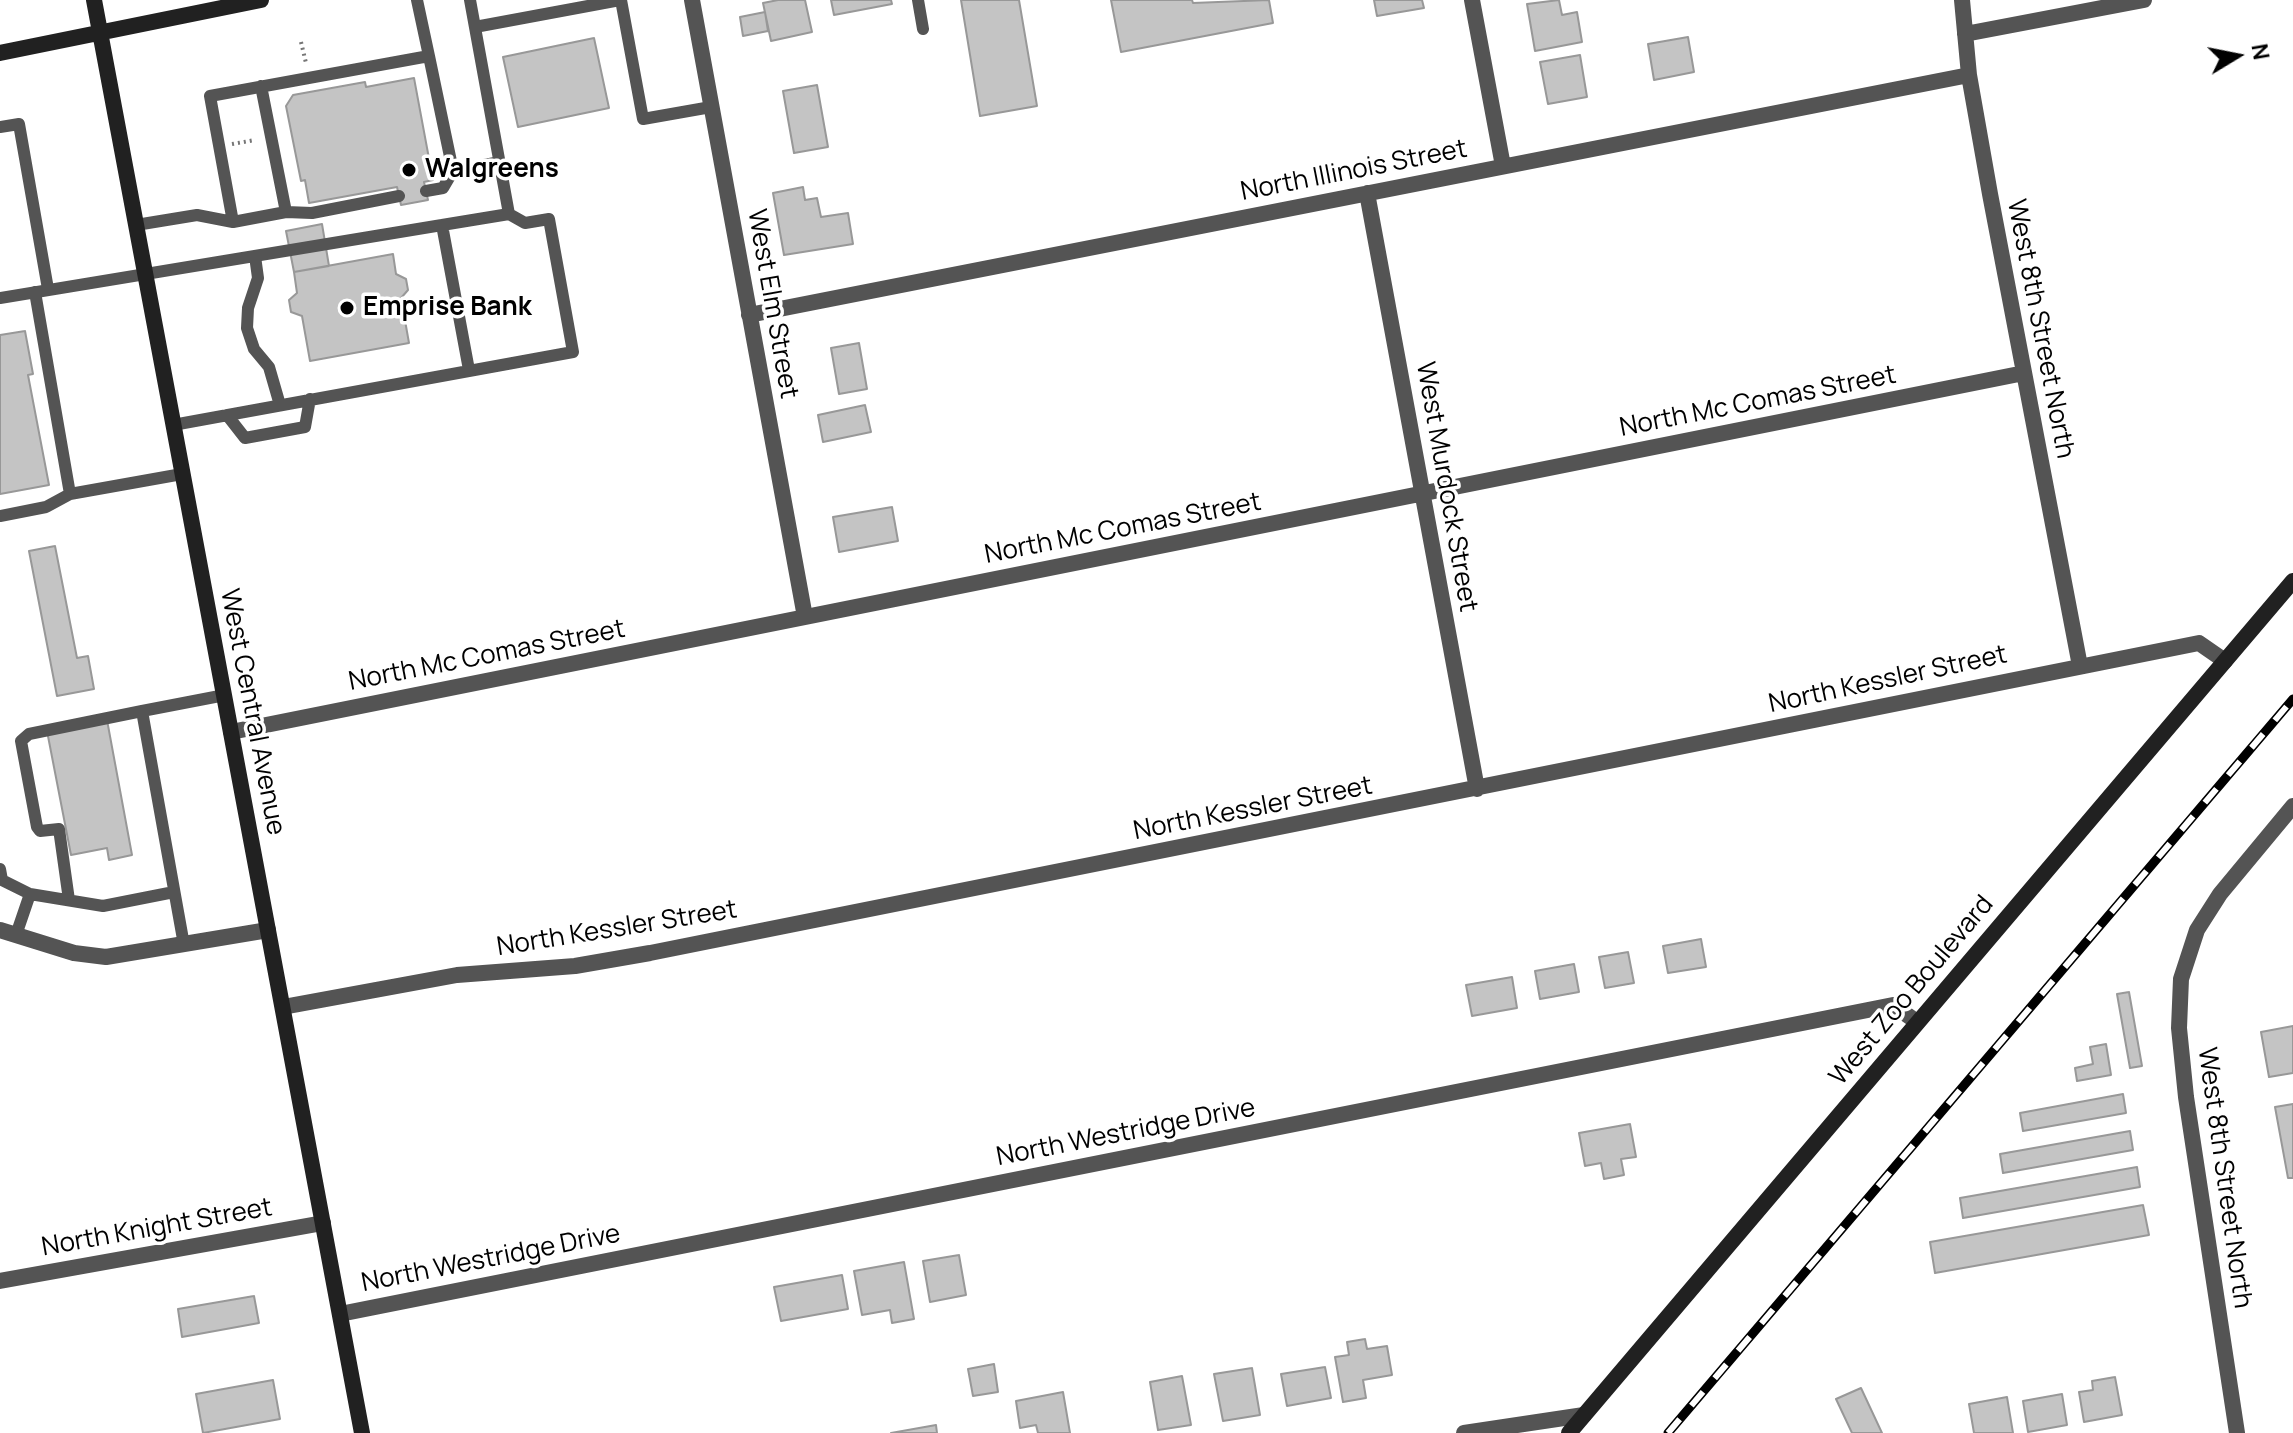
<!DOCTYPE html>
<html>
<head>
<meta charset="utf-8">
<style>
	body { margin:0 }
	#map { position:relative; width:2293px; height:1433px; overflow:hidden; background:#fff; font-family:Manrope,sans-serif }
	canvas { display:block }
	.north { position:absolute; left:2197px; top:16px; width:80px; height:80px; -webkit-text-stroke:6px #fff; paint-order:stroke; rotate:80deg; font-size:22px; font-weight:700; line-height:32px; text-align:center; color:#000 }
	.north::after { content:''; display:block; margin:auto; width:28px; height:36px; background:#000; clip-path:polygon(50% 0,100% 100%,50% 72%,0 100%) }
</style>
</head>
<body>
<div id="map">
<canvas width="2293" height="1433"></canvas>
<div class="north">N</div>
</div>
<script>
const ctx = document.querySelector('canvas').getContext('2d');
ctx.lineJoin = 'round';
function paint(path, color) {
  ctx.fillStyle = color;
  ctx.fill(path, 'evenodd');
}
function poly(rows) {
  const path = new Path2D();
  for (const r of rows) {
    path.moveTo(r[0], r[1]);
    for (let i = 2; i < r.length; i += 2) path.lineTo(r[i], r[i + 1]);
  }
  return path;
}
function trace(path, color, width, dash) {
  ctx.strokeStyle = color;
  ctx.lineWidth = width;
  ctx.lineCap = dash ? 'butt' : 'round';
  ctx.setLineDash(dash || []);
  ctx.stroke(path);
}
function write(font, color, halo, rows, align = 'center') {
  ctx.font = font + ' Manrope,sans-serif';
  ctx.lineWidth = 7;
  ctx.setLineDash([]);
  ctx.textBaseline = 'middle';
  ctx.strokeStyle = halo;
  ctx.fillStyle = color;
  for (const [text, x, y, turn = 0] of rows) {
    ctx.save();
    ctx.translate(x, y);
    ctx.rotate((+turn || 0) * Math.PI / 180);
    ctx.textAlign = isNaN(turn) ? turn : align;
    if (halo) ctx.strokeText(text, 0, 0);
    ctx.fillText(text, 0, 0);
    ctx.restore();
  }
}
const building = poly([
	[778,0,805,0,812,32,771,41,763,3,778,0],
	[831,0,891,0,892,4,834,15,831,0],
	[961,0,1019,0,1037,106,980,116,961,0],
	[1111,0,1192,0,1193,3,1269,0,1273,23,1121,52,1111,0],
	[1374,0,1422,0,1424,8,1377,16,1374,0],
	[1559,0,1562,15,1577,12,1582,42,1535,51,1527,4,1559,0],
	[765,12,768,31,743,36,740,17,765,12],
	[1688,37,1694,72,1654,80,1648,44,1688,37],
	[594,38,609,108,518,127,503,57,594,38],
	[1580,55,1587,97,1548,104,1540,62,1580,55],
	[414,78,433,180,424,182,428,200,401,205,397,187,309,203,305,180,301,181,286,106,293,95,365,82,366,87,414,78],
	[817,85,828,147,794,153,783,91,817,85],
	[803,187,805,200,817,198,821,217,848,213,853,244,784,255,773,193,803,187],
	[322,224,329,266,294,272,286,231,322,224],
	[393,254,396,274,406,279,408,290,401,298,409,343,310,361,302,316,291,312,289,300,297,293,294,272,393,254],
	[25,331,33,374,28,375,49,485,0,494,0,335,25,331],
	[859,343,867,389,839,394,831,348,859,343],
	[865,405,871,432,823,442,818,415,865,405],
	[892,507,898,541,839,552,833,517,892,507],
	[55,546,77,658,88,656,94,689,57,696,29,551,55,546],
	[107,720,132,855,109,860,107,848,71,855,47,731,107,720],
	[1701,939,1706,967,1668,973,1663,946,1701,939],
	[1628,952,1634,983,1605,988,1599,957,1628,952],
	[1574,964,1579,992,1540,999,1535,971,1574,964],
	[1512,977,1517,1008,1472,1016,1466,985,1512,977],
	[2129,992,2142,1066,2130,1068,2117,994,2129,992],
	[2293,1026,2293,1073,2269,1077,2261,1032,2293,1026],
	[2106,1044,2111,1075,2077,1081,2075,1068,2093,1064,2090,1047,2106,1044],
	[2123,1094,2126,1113,2023,1131,2020,1113,2123,1094],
	[2293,1104,2293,1178,2288,1178,2275,1107,2293,1104],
	[1630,1124,1636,1157,1621,1159,1624,1175,1604,1179,1601,1163,1585,1166,1579,1133,1630,1124],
	[2130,1131,2133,1150,2003,1173,2000,1154,2130,1131],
	[2137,1167,2140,1187,1963,1218,1960,1198,2137,1167],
	[2143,1205,2149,1235,1935,1273,1930,1242,2143,1205],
	[959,1255,966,1295,930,1302,923,1261,959,1255],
	[904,1262,914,1319,892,1323,890,1310,862,1315,854,1271,904,1262],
	[842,1275,848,1309,781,1321,774,1287,842,1275],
	[254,1296,259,1323,182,1337,178,1309,254,1296],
	[1365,1339,1367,1349,1387,1346,1392,1375,1363,1380,1366,1398,1343,1402,1335,1357,1349,1355,1347,1342,1365,1339],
	[994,1364,998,1392,973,1396,968,1369,994,1364],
	[1325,1367,1331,1398,1287,1406,1281,1374,1325,1367],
	[1252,1368,1260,1415,1223,1421,1214,1374,1252,1368],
	[1182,1376,1191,1425,1158,1430,1150,1382,1182,1376],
	[2115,1377,2122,1415,2084,1422,2079,1392,2093,1390,2092,1381,2115,1377],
	[273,1380,280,1419,203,1433,196,1394,273,1380],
	[1861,1388,1882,1433,1852,1433,1836,1399,1861,1388],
	[1063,1392,1070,1433,1038,1433,1036,1425,1020,1428,1016,1401,1063,1392],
	[2062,1394,2067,1425,2028,1432,2023,1401,2062,1394],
	[2007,1397,2013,1433,1974,1433,1969,1404,2007,1397],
	[936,1425,937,1433,891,1433,936,1425]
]);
const path = poly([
	[301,42,306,63],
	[232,144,255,140]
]);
const lane = poly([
	[621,0,643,119,711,107],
	[918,0,923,29],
	[475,27,620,0],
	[429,56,453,171,500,162],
	[0,127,19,124,48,289],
	[426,191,443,188,453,171],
	[286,212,312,213,399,196],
	[233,222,286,212,261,86],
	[136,225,197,215,233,222,210,96,429,56,417,0],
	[255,256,258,278,248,308,247,328,254,349,269,367,280,405],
	[35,292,70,494],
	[0,298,442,225],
	[469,370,442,225,509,214],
	[227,415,245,438,305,427,310,399],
	[173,425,573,352,549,219,525,223,509,214,470,0],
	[0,516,46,507,70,494,182,474],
	[0,869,2,880,30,894],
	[69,900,59,829,40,831,37,827,21,741,29,734,142,711],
	[16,935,30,894,103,906,174,892],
	[184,945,142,711,225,695]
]);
const street = poly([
	[692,0,805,617],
	[1472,0,1503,166],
	[1962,0,1969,75,1990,194,2080,666],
	[1965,34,2144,0],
	[1367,193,1477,789],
	[749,315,1969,75],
	[231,732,2024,373],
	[0,930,74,953,106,957,268,930],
	[283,1007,457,975,575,966,650,953,2199,643,2225,661],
	[0,1281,323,1223],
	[340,1314,1893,1005,1917,1022],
	[1464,1433,1584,1415],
	[2237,1433,2186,1097,2179,1028,2181,979,2197,930,2220,894,2293,806]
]);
const secondary = poly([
	[94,0,362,1433],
	[0,53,261,0],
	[1569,1433,2293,581]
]);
const rail = poly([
	[1668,1433,2293,699]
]);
const markers = [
	[409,170,8,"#000"],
	[347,308,8,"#000"]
];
const poiNames = [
	["Walgreens",425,170],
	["Emprise Bank",363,308]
];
const streetNames = [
	["North Illinois Street",1354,171,-11],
	["West Elm Street",772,304,80],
	["West 8th Street North",2040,329,79],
	["North Mc Comas Street",1758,402,-11],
	["West Murdock Street",1446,487,80],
	["North Mc Comas Street",1123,529,-11],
	["North Mc Comas Street",487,656,-11],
	["North Kessler Street",1888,680,-12],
	["West Central Avenue",252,712,79],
	["North Kessler Street",1253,809,-11],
	["North Kessler Street",617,929,-9],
	["West Zoo Boulevard",1912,991,-50],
	["North Westridge Drive",1126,1133,-11],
	["West 8th Street North",2224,1178,82],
	["North Knight Street",157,1228,-10],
	["North Westridge Drive",491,1259,-11]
];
paint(building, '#c4c4c4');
trace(building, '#989898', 2);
trace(path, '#767676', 4, [2, 4]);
trace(lane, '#545454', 12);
trace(street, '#545454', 16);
trace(secondary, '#212121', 16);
trace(rail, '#000', 9);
trace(rail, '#fff', 6, [18]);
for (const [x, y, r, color] of markers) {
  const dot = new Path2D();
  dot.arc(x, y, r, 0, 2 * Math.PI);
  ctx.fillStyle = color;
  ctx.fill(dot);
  trace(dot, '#fff', 3);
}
write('bold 26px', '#000', '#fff', poiNames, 'left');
write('26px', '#000', '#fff', streetNames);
</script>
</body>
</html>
